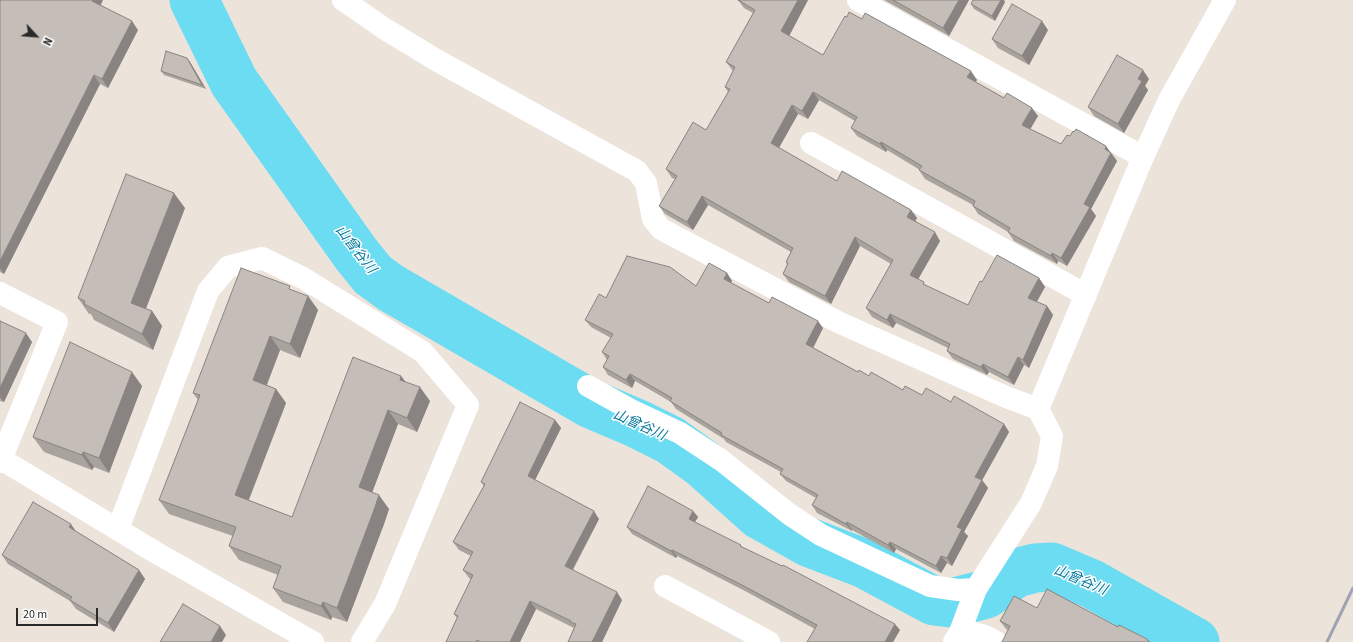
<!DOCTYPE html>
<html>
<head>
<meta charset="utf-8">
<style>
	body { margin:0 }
	#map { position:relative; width:1353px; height:642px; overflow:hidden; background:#ece3db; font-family:"Source Sans 3",sans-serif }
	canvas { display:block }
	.north { position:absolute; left:16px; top:16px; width:40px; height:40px; -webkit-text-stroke:3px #fff; paint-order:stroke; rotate:116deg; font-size:11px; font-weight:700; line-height:16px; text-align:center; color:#2a2a2a }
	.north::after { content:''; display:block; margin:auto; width:14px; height:18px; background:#2a2a2a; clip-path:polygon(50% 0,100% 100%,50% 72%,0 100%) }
	.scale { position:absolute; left:16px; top:608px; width:82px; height:18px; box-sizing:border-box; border:2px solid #2a2a2a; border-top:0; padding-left:5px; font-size:12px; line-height:14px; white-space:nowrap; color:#2a2a2a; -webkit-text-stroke:3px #fff; paint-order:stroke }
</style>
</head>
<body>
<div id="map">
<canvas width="1353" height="642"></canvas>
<div class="north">N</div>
<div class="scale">20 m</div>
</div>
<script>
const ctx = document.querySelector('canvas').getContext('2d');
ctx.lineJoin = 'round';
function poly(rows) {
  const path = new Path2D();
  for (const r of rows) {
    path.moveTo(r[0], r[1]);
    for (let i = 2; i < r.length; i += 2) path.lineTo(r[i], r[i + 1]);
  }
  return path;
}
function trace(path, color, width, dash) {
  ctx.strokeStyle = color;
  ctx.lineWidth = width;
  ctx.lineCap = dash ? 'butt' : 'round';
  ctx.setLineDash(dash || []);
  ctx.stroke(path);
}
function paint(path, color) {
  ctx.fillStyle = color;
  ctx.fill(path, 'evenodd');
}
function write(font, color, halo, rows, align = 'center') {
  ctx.font = font + ' "Source Sans 3","Noto Sans JP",sans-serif';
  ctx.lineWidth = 3;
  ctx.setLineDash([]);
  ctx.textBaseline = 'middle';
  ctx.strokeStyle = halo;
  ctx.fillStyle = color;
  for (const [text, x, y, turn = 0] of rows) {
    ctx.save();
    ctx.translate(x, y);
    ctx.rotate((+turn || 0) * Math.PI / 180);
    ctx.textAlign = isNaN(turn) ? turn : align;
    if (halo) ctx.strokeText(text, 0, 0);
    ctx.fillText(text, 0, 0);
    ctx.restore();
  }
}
const river = poly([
	[194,0,234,82,356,254,373,275,391,288,591,404,638,424,670,440,702,463,760,515,808,542,863,563,934,601,951,603,986,594,1016,573,1035,568,1052,567,1092,584,1195,642]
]);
const street = poly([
	[343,0,385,29,438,61,637,171,646,183,653,219,661,229,838,322,1006,397,1038,409,1052,436,1047,466,1031,503,976,589,960,632,954,642],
	[858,0,1143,157],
	[811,143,1086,295],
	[588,386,633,411,680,433,721,460,789,514,821,535,930,586,958,590,976,589],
	[1038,409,1143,157,1169,100,1225,0],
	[1,459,155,552,313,642],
	[118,529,208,291,228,267,262,258,303,278,423,352,468,405,385,604,362,642],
	[665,586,769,642],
	[961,629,985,636,996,642]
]);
const secondary = poly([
	[0,293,57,322,0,462]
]);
const rail = poly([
	[1327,642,1353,588]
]);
const wall = poly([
	[0,0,103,0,101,5,138,30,108,88,100,84,4,274,0,272],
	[738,0,808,0,789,36,823,55,977,80,975,82,1038,116,1030,129,1061,144,1070,136,1112,154,1117,161,1091,209,1096,216,1067,266,1058,261,1057,264,1014,241,1008,232,978,214,973,206,973,205,925,179,919,170,920,170,887,150,886,152,857,136,851,128,855,121,819,100,808,119,798,114,779,148,837,181,911,210,917,218,915,221,940,241,918,279,927,286,968,305,982,282,1039,278,1045,287,1037,302,1047,306,1053,315,1029,368,1024,365,1014,385,989,372,987,375,953,359,947,351,948,348,896,323,893,328,872,317,866,308,891,264,860,246,831,304,789,282,783,274,787,265,786,262,791,252,708,205,693,230,665,214,659,206,675,179,672,178,666,169,706,130,728,92,725,87,733,71,726,62,753,13,744,8],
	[884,0,969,0,949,36],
	[1005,2,995,21,974,9,971,4],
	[1048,30,1029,65,998,48,992,39],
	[187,58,190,62,206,89,164,75,161,71],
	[1149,79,1145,86,1148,90,1124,133,1094,116,1088,107],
	[185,208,146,309,152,311,162,326,153,350,94,320,91,314,89,314,78,298],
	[727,273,732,281,731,283,769,303,823,328,813,348,858,372,869,376,903,390,951,402,1004,424,1009,432,982,480,988,488,964,532,968,536,952,566,947,563,941,573,896,549,894,553,852,530,852,531,817,513,812,505,816,498,786,481,780,474,781,472,726,442,724,439,676,409,671,402,635,381,632,388,608,375,603,367,607,360,602,352,611,338,591,327,585,320,606,298,696,286],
	[292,290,308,296,318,310,300,358,280,350,267,385,276,389,286,403,249,500,292,517,401,376,406,382,430,401,417,432,398,424,372,492,389,509,384,524,347,622,332,617,331,620,283,602,273,588,278,575,239,560,229,546,233,536,169,514,159,500,198,400,193,393],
	[0,321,32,342,4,402,0,401],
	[142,386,109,473,94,467,92,470,44,452,33,437],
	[555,420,561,428,535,480,599,519,573,570,622,600,602,642,568,642,574,628,536,609,520,642,446,642,457,618,454,614,471,579,469,578,463,570,471,556,459,550,453,542,484,486,481,482],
	[693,511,698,517,695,522,900,630,893,642,807,642,815,629,745,591,677,556,676,558,632,534,627,527],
	[77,532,139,570,145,579,114,632,76,609,70,601,8,564,2,555],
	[1037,608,1118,627,1149,641,1008,630,1006,629,1000,621]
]);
const shadedWall = poly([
	[93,0,103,0,98,9,92,1],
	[798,0,808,0,787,40,781,31],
	[959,0,969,0,949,36,943,28],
	[1001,0,1004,0,1005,2,995,21,992,16],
	[132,21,138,30,108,88,102,79],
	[1042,21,1048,30,1029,65,1022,56],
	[187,58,190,62,206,89,202,85],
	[1143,70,1149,79,1145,86,1148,90,1124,133,1118,124,1138,79],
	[971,71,977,80,973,86,967,77],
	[94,75,100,84,4,274,0,268,0,261],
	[813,92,819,100,808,119,802,111],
	[792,105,798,114,777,151,771,143],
	[1032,108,1038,116,1028,133,1022,125],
	[881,142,887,150,886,152,880,144],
	[1106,146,1117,161,1091,209,1096,216,1067,266,1061,258],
	[174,193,185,208,142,318,131,303],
	[702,196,708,205,693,230,687,222],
	[911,210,917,218,913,225,907,217],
	[935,232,940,241,916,283,910,275],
	[855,237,860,246,831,304,825,296],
	[1052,253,1058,261,1057,264,1051,256],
	[727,273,732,281,729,286,724,279],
	[1039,278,1045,287,1034,306,1028,298],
	[308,296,318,310,300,358,290,344],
	[1047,306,1053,315,1029,368,1023,360],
	[152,311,162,326,153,350,142,334],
	[890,314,896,323,893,328,887,320],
	[818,321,823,328,811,352,806,344],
	[26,333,32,342,4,402,0,397,0,388],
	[270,336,280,350,263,394,253,380],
	[1018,357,1024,365,1014,385,1008,377],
	[983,364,989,372,987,375,981,367],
	[132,372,142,386,109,473,99,458],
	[630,374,635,381,632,388,626,380],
	[401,376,411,390,400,380],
	[420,387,430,401,417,432,407,418],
	[276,389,286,403,245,509,235,495],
	[388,410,398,424,369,501,359,487],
	[555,420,561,428,533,484,528,476],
	[1004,424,1009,432,980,484,975,477],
	[83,452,94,467,92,470,82,455],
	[982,480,988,488,964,532,968,536,952,566,947,558,957,527],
	[379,495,389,509,384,524,347,622,337,608],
	[594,511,599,519,570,574,565,566],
	[693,511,698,517,693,525,689,519],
	[847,522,852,530,852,531,846,524],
	[71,524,77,533,69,527],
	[890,542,896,549,894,553,888,545],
	[672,550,677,556,676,558,671,551],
	[941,556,947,563,941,573,936,566],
	[139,570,145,579,114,632,108,623],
	[617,592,622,600,602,642,592,642],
	[530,601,536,609,520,642,510,642],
	[323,602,332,617,331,620,321,606],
	[895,624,900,630,893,642,885,642],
	[220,626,226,635,222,642,211,642]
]);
const building = poly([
	[0,0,93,0,92,1,132,21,102,79,94,75,0,261,0,0],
	[738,0,798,0,781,31,823,55,845,16,847,17,849,12,862,19,865,13,971,71,967,77,1004,98,1007,93,1032,108,1022,125,1061,144,1067,135,1070,136,1073,131,1074,132,1076,129,1106,146,1105,149,1111,153,1084,204,1090,207,1061,258,1052,253,1051,256,1008,232,1010,228,973,206,975,201,919,170,922,166,881,142,880,144,851,128,857,117,813,92,802,111,792,105,771,143,837,181,842,171,911,210,907,217,935,232,910,275,924,282,923,284,968,305,980,281,982,282,997,255,1039,278,1028,298,1047,306,1023,360,1018,357,1008,377,983,364,981,367,947,351,950,344,890,314,887,320,866,308,893,260,855,237,825,296,783,274,788,263,786,262,793,248,702,196,687,222,659,206,677,176,666,169,693,122,706,130,730,89,725,87,735,67,726,62,755,10,738,0],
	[893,0,959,0,943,28,893,0],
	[973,0,1001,0,992,16,971,4,973,0],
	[1012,4,1042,21,1022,56,992,39,1012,4],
	[166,51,187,58,202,85,161,71,166,51],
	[1117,55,1143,70,1138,79,1142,81,1118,124,1088,107,1117,55],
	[126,174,174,193,131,303,152,311,142,334,84,304,85,301,78,298,126,174],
	[627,256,670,267,696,286,709,263,727,273,724,279,769,303,772,297,818,321,806,344,858,372,859,370,869,376,871,372,903,390,905,386,922,395,926,388,951,402,954,396,1004,424,975,477,982,480,957,527,962,529,947,558,941,556,936,566,890,542,888,545,847,522,846,524,812,505,818,495,780,474,783,469,721,435,722,433,670,401,672,398,630,374,626,380,603,367,609,356,602,352,613,334,585,320,599,294,606,298,627,256],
	[241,268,290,286,289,289,308,296,290,344,270,336,253,380,276,389,235,495,292,517,353,357,401,376,400,380,420,387,407,418,388,410,359,487,379,495,374,510,337,608,323,602,321,606,273,588,281,566,229,546,236,527,159,500,200,395,193,393,241,268],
	[0,321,26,333,0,388,0,321],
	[70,342,132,372,99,458,83,452,82,455,33,437,70,342],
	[520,402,555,420,528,476,594,511,565,566,617,592,592,642,568,642,576,624,570,622,571,621,530,601,510,642,481,642,477,640,476,642,446,642,458,616,454,614,473,575,463,570,473,552,453,542,485,484,481,482,520,402],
	[648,486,693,511,689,519,741,545,740,546,782,566,783,565,895,624,885,642,807,642,817,625,740,584,672,550,671,551,627,527,648,486],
	[33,502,71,524,69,527,139,570,108,623,70,600,72,597,2,555,33,502],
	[1047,589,1118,627,1119,625,1147,639,1148,641,1150,642,1002,642,1010,626,1000,621,1014,596,1037,608,1047,589],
	[183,604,220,626,211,642,160,642,183,604]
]);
const waterNames = [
	["山曾谷川",355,250,52],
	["山曾谷川",639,426,24],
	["山曾谷川",1080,581,23]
];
trace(river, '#6bdcf1', 49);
trace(street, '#fff', 22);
trace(secondary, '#fff', 22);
trace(rail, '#9ea3b4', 3);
paint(wall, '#a9a39e');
paint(shadedWall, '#898481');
paint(building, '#c4bdb8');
trace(building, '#898481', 1);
write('italic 14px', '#0a7a9d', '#fff', waterNames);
</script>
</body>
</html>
